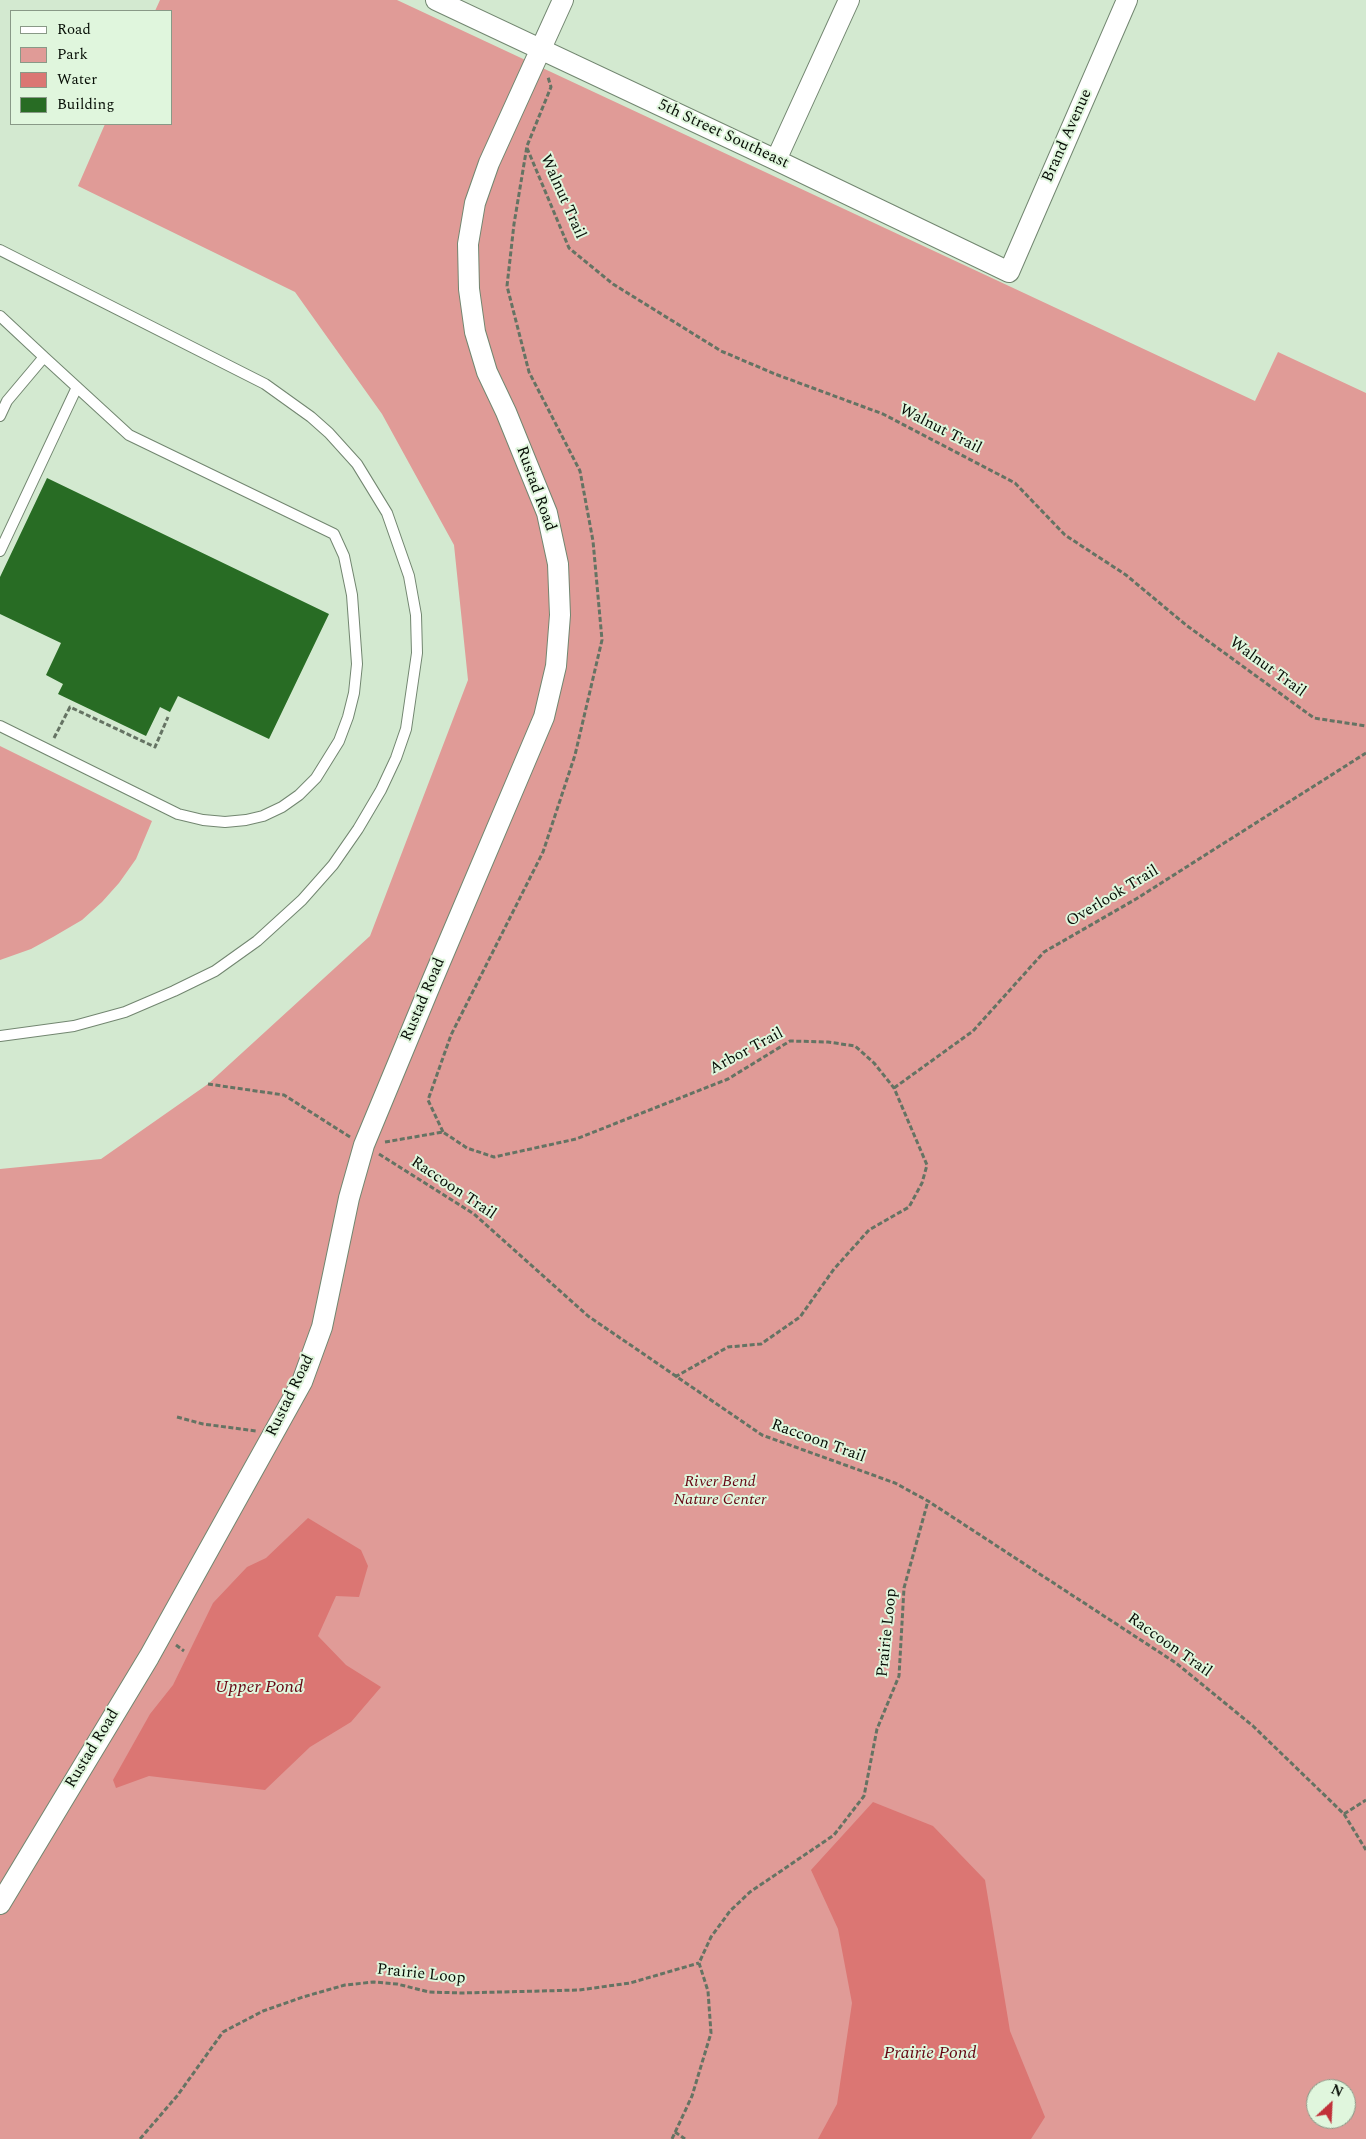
<!DOCTYPE html>
<html>
<head>
<meta charset="utf-8">
<style>
	body { margin:0 }
	#map { position:relative; width:1366px; height:2139px; overflow:hidden; background:#d3e9d0; font-family:Spectral,serif }
	canvas { display:block }
	.legend { position:absolute; left:10px; top:10px; width:162px; height:115px; box-sizing:border-box; background:#e0f6dd; border:1px solid #899987; margin:0; padding:6px 9px; list-style:none; font-size:15px; color:#070e06 }
	.legend li { display:flex; align-items:center; gap:10px; height:25px }
	.legend b { width:25px; border:1px solid #899987 }
	.north { position:absolute; left:1306px; top:2079px; width:50px; height:50px; box-sizing:border-box; background:#e0f6dd; border:1px solid #899987; border-radius:50%; rotate:25deg; font-size:14px; font-weight:700; line-height:20px; text-align:center; color:#070e06 }
	.north::after { content:''; display:block; margin:auto; width:18px; height:22px; background:#c1313a; clip-path:polygon(50% 0,100% 100%,50% 72%,0 100%) }
</style>
</head>
<body>
<div id="map">
<canvas width="1366" height="2139"></canvas>
<ul class="legend">
<li><b style="height:6px;background:#fff"></b>Road</li>
<li><b style="height:14px;background:#e09b97"></b>Park</li>
<li><b style="height:14px;background:#db7673"></b>Water</li>
<li><b style="height:14px;background:#286c24"></b>Building</li>
</ul>
<div class="north">N</div>
</div>
<script>
const ctx = document.querySelector('canvas').getContext('2d');
ctx.lineJoin = 'round';
function paint(path, color) {
  ctx.fillStyle = color;
  ctx.fill(path, 'evenodd');
}
function poly(rows) {
  const path = new Path2D();
  for (const r of rows) {
    path.moveTo(r[0], r[1]);
    for (let i = 2; i < r.length; i += 2) path.lineTo(r[i], r[i + 1]);
  }
  return path;
}
function trace(path, color, width, dash) {
  ctx.strokeStyle = color;
  ctx.lineWidth = width;
  ctx.lineCap = dash ? 'butt' : 'round';
  ctx.setLineDash(dash || []);
  ctx.stroke(path);
}
function write(font, color, halo, rows, align = 'center') {
  ctx.font = font + ' Spectral,serif';
  ctx.lineWidth = 4;
  ctx.setLineDash([]);
  ctx.textBaseline = 'middle';
  ctx.strokeStyle = halo;
  ctx.fillStyle = color;
  for (const [text, x, y, turn = 0] of rows) {
    ctx.save();
    ctx.translate(x, y);
    ctx.rotate((+turn || 0) * Math.PI / 180);
    ctx.textAlign = isNaN(turn) ? turn : align;
    if (halo) ctx.strokeText(text, 0, 0);
    ctx.fillText(text, 0, 0);
    ctx.restore();
  }
}
const green = poly([
	[160,0,397,0,1255,401,1278,352,1366,393,1366,2139,0,2139,0,1169,101,1159,208,1084,370,936,468,680,454,545,382,414,295,292,78,186,105,124,171,124,171,11,155,11],
	[1316,2089,1346,2089,1346,2119,1316,2119],
	[0,746,152,821,136,859,119,883,102,902,82,920,53,937,31,949,0,960]
]);
const water = poly([
	[308,1518,361,1550,368,1566,359,1597,336,1596,318,1636,346,1665,381,1687,351,1722,310,1747,265,1790,149,1776,116,1788,113,1780,150,1714,173,1685,213,1603,247,1567,266,1558],
	[873,1802,933,1826,985,1880,1010,2031,1045,2117,1031,2139,818,2139,837,2104,852,2003,838,1929,811,1870]
]);
const building = poly([
	[47,478,329,614,269,739,178,696,170,712,160,707,146,736,58,694,63,684,46,675,61,643,0,614,0,577]
]);
const path = poly([
	[527,148,569,248,613,284,721,351,775,374,883,414,1015,483,1065,535,1126,575,1186,625,1314,718,1366,726],
	[54,738,70,707,155,747,168,717],
	[208,1084,284,1095,350,1137],
	[894,1088,973,1031,1044,952,1136,899,1366,753],
	[443,1132,428,1100,451,1035,543,852,575,755,602,640,593,541,580,471,529,372,507,286,514,224,527,146,551,87,548,77],
	[385,1142,443,1132,467,1148,494,1157,576,1139,728,1079,790,1041,828,1042,855,1046,874,1063,894,1088,927,1165,922,1183,909,1207,869,1230,834,1269,800,1317,761,1344,728,1347,675,1377],
	[379,1154,474,1214,588,1316,762,1435,895,1483,928,1501,1176,1663,1253,1726,1344,1814,1366,1850],
	[177,1417,203,1424,256,1431],
	[176,1645,184,1651],
	[1344,1814,1366,1800],
	[675,2132,685,2139],
	[140,2139,177,2096,223,2032,263,2011,303,1997,345,1985,374,1982,397,1984,429,1992,462,1993,579,1990,630,1983,699,1963],
	[672,2139,692,2096,711,2033,708,1991,699,1963,711,1937,730,1911,750,1892,834,1835,864,1796,877,1729,899,1676,904,1588,928,1501]
]);
const lane = poly([
	[0,250,265,384,311,417,329,433,357,464,387,513,409,576,416,615,417,653,406,729,396,758,381,790,358,829,333,865,302,900,257,941,215,971,174,991,125,1012,74,1026,0,1036],
	[0,316,44,357],
	[0,416,7,401,44,357,129,435,334,534,344,556,352,595,357,664,354,693,348,717,339,741,316,778,299,795,282,807,263,816,246,820,225,822,203,820,178,814,0,726],
	[0,551,77,387]
]);
const street = poly([
	[436,0,776,160,1009,272,1127,0],
	[776,160,849,0],
	[0,1904,149,1657,302,1382,322,1327,349,1198,364,1145,432,981,544,717,556,666,560,615,558,564,547,513,506,412,487,372,475,332,469,289,468,244,475,203,489,163,563,0]
]);
const streetNames = [
	["5th Street Southeast",723,135,25],
	["Brand Avenue",1068,136,-66],
	["Walnut Trail",562,197,66],
	["Walnut Trail",940,430,27],
	["Rustad Road",535,489,70],
	["Walnut Trail",1267,668,36],
	["Overlook Trail",1113,897,-31],
	["Rustad Road",424,1000,-67],
	["Arbor Trail",747,1052,-28],
	["Raccoon Trail",453,1189,34],
	["Rustad Road",291,1396,-64],
	["Raccoon Trail",818,1442,20],
	["Prairie Loop",888,1633,-84],
	["Raccoon Trail",1169,1646,35],
	["Rustad Road",93,1749,-59],
	["Prairie Loop",421,1975,6]
];
const parkNames = [
	["River Bend",720,1483],
	["Nature Center",720,1501]
];
const waterNames = [
	["Upper Pond",259,1688],
	["Prairie Pond",930,2054]
];
paint(green, '#e09b97');
paint(water, '#db7673');
paint(building, '#286c24');
trace(lane, '#728670', 12);
trace(street, '#728670', 22);
trace(path, '#657363', 3, [5, 2.5]);
trace(lane, '#fff', 10);
trace(street, '#fff', 20);
write('16px', '#070e06', '#e0f6dd', streetNames);
write('italic 16px', '#650512', '#e0f6dd', parkNames);
write('italic 18px', '#640512', '#e0f6dd', waterNames);
</script>
</body>
</html>
